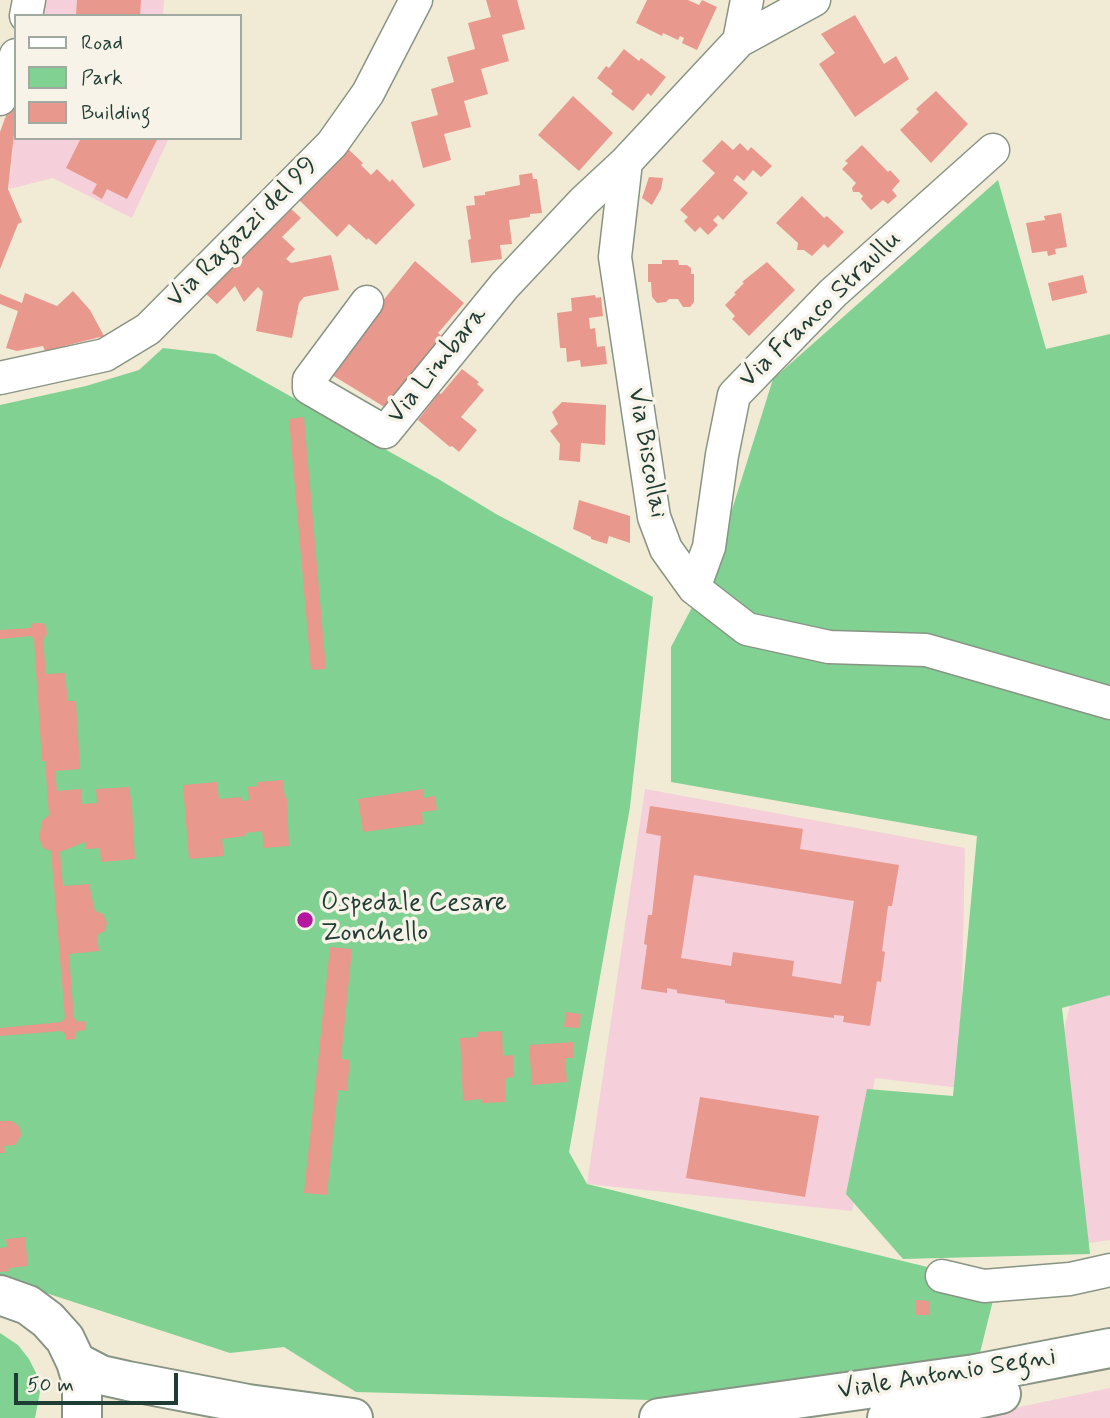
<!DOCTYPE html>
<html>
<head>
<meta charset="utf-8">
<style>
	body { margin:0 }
	#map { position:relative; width:1110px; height:1418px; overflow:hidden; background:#f1ebd5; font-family:Mynerve,sans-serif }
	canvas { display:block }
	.legend { position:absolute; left:14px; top:14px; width:228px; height:126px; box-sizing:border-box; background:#f7f3e8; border:2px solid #a1aaa0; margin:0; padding:9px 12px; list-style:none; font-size:21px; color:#1f3d34 }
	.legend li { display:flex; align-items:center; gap:14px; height:35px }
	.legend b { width:35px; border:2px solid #a1aaa0 }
	.scale { position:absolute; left:14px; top:1373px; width:164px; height:32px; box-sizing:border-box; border:4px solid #1f3d34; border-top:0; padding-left:9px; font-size:21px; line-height:24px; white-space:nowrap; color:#1f3d34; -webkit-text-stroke:5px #f7f3e8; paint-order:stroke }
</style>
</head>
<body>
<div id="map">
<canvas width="1110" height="1418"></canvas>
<ul class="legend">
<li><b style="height:9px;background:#fff"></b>Road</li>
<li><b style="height:19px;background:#80d192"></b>Park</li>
<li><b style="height:19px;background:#e8988d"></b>Building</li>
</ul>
<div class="scale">50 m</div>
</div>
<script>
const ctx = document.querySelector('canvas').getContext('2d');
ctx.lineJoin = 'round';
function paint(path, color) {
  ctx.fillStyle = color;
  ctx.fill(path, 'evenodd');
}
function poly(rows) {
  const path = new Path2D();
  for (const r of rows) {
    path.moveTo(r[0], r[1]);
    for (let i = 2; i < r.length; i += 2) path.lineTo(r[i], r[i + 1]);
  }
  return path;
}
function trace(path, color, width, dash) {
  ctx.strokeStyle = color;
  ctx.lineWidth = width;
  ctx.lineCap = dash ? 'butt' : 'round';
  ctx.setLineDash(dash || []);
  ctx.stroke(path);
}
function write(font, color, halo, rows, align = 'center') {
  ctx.font = font + ' Mynerve,sans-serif';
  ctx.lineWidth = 7;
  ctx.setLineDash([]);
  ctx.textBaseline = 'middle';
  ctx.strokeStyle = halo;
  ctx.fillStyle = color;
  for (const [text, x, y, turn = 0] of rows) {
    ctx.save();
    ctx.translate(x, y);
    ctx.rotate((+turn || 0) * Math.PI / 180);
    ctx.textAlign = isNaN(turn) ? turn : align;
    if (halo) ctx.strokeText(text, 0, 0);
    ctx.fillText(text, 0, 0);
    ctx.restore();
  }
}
const built = poly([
	[42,0,164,0,163,16,41,16],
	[16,116,16,138,169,138,132,218,53,178,9,189],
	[645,789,965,848,960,1088,875,1078,852,1211,587,1184],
	[1110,952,1110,1240,1082,1244,1058,1052,1072,998],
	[1110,1388,1110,1418,967,1418]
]);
const green = poly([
	[998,180,1046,349,1110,334,1110,995,1062,1008,1090,1254,903,1259,846,1194,867,1089,953,1096,977,836,671,782,671,647,715,564,773,379],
	[163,348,215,354,440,480,496,514,653,597,630,807,569,1152,587,1184,997,1284,978,1361,890,1381,651,1400,356,1392,284,1347,230,1353,0,1278,0,405,86,386,139,370],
	[0,1333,18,1345,29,1359,37,1375,40,1392,35,1418,0,1418]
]);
const building = poly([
	[77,0,141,0,140,16,76,16],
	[486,0,517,0,525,29,502,35,509,61,481,69,488,94,464,101,471,127,444,134,451,160,423,168,411,122,438,115,431,89,454,82,447,57,475,49,468,23,491,17],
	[647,0,688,0,699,5,702,0,717,7,697,50,682,43,684,38,680,36,678,40,663,33,662,36,636,23],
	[855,15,884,64,896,56,909,79,855,117,819,64,835,53,821,34],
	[624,49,639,61,641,58,666,77,651,96,648,93,633,111,611,94,613,91,597,78,606,66,609,68],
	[936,91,968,124,931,163,900,130,919,112,916,109],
	[573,96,613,133,579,171,538,135],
	[12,99,16,101,16,116,8,189,22,222,18,224,0,269,0,132],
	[81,138,158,138,127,199,107,189,102,199,92,193,97,184,66,168],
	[722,140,733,150,740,143,748,151,751,147,772,166,761,177,753,170,744,181,737,175,733,180,748,193,723,220,718,215,713,220,718,225,708,235,700,227,695,232,684,221,688,217,680,210,715,173,702,161],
	[862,145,888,172,890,170,900,181,892,190,897,196,888,204,883,200,871,210,861,199,863,196,859,192,853,192,852,188,856,183,842,169,848,163,845,161],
	[348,149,363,163,361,165,371,175,377,169,390,182,392,179,415,205,376,245,368,238,367,240,349,224,337,237,298,199],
	[532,173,533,179,537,179,542,213,530,214,530,217,509,220,512,244,500,245,502,259,471,263,468,240,471,239,466,206,475,205,474,196,485,195,485,192,520,185,519,175],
	[649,177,663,178,661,189,652,205,642,198],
	[802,196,824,218,827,216,844,232,828,248,824,244,812,256,804,250,797,250,798,243,776,223],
	[290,208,301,218,282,237,295,249,286,259,291,263,331,255,339,290,304,297,299,303,292,338,256,331,263,292,258,287,244,302,235,286,217,304,205,293],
	[1061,213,1067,247,1055,249,1056,254,1048,256,1047,251,1032,253,1026,223,1045,220,1044,216],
	[662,260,678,260,679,265,687,265,691,268,691,274,694,274,694,302,690,307,683,307,678,299,669,299,666,302,657,303,652,297,651,282,648,282,648,264,662,264],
	[415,261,464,303,438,333,449,343,391,411,332,375,348,344],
	[767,262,795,290,749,336,732,319,735,316,725,305,736,294,734,293,744,283,742,282],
	[1083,275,1087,293,1052,301,1048,283],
	[73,291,90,310,104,336,45,351,43,346,17,351,6,348,18,311,0,304,0,294,22,303,25,293,57,306],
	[595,295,596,298,601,297,603,316,589,318,590,329,595,328,597,347,605,346,607,364,581,367,580,360,567,362,566,348,560,348,557,313,572,311,571,298],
	[462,369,479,382,477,384,484,390,461,417,477,430,459,452,452,446,450,447,418,420,439,393,441,394],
	[562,402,606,405,605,445,581,443,580,462,559,460,560,444,550,431,558,424,552,412],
	[304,417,326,669,311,670,289,419],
	[579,500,630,516,630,543,609,536,607,544,591,539,591,537,573,529],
	[33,623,42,623,46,626,47,634,43,639,46,674,65,673,68,701,76,701,80,769,55,771,57,791,81,789,82,804,97,803,96,789,129,787,132,806,135,859,101,862,100,848,86,849,85,842,60,852,63,886,89,884,95,911,103,914,107,923,105,931,97,935,99,951,69,954,74,1018,78,1022,86,1021,86,1030,78,1031,75,1034,75,1039,66,1040,66,1035,61,1031,0,1036,0,1028,61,1022,65,1018,51,851,43,848,39,838,42,821,49,815,45,761,42,761,34,639,31,636,0,639,0,630,30,628],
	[283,780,285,798,287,798,289,846,264,848,262,831,245,833,245,836,222,839,224,856,189,859,183,785,217,782,219,799,242,797,242,801,249,800,248,787,258,786,258,782],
	[423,789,424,798,435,796,437,810,422,812,423,824,363,832,358,799],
	[650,806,803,829,800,849,899,865,892,906,888,906,882,951,885,952,881,982,877,981,870,1026,843,1022,844,1016,834,1015,834,1018,725,1003,725,1000,677,993,677,990,667,988,667,993,641,989,647,945,644,944,648,915,652,915,661,836,646,833],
	[694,875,854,901,841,984,792,976,794,961,733,952,731,966,681,958],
	[330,947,352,949,341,1059,350,1060,347,1091,338,1090,327,1195,304,1193],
	[566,1012,581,1014,579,1028,564,1027],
	[502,1031,503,1056,513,1055,514,1077,505,1078,506,1102,482,1103,482,1099,463,1101,460,1038,478,1037,477,1032],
	[573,1042,574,1058,565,1058,567,1082,532,1085,529,1045],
	[700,1097,819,1116,805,1197,686,1178],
	[0,1121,12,1121,20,1127,21,1136,15,1145,4,1146,5,1153,0,1153],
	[25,1237,28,1266,9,1268,9,1271,0,1272,0,1248,7,1247,6,1239],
	[916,1300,930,1301,930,1315,916,1315]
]);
const minor = poly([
	[747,0,739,41,626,162,615,257,654,517,666,549,694,588,747,629,829,647,926,650,1110,703],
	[26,16,29,0],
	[739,41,814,0],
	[0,99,16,55],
	[367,302,309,380,309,388,385,432,505,285,584,201,626,162],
	[0,378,105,355,148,329,332,144,368,93,416,0],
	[694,588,709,547,722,455,734,395,833,293,993,150],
	[942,1276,984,1286,1070,1279,1110,1270]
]);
const major = poly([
	[0,1295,28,1305,48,1320,65,1339,76,1362,82,1382,82,1418],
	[76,1362,101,1375,128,1381,248,1404,353,1418],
	[659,1418,975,1374,1110,1348],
	[887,1418,1001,1394]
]);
const markers = [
	[305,920,9,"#b5179e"]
];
const streetNames = [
	["Via Ragazzi del 99",243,233,-45],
	["Via Franco Straullu",821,310,-44],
	["Via Limbara",438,366,-51],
	["Via Biscollai",646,453,80],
	["Viale Antonio Segni",947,1375,-9]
];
const poiNames = [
	["Ospedale Cesare",321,905],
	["Zonchello",321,935]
];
paint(built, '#f5cfd9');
paint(green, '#80d192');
paint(building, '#e8988d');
trace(minor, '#889484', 35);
trace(major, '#889484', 42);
trace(minor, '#fff', 32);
trace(major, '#fff', 38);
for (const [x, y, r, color] of markers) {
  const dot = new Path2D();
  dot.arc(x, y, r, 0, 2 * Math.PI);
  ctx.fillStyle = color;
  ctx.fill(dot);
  trace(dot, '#f7f3e8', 2.5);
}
write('26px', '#1f3d34', '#f7f3e8', streetNames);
write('26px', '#1f3d34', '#f7f3e8', poiNames, 'left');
</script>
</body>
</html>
